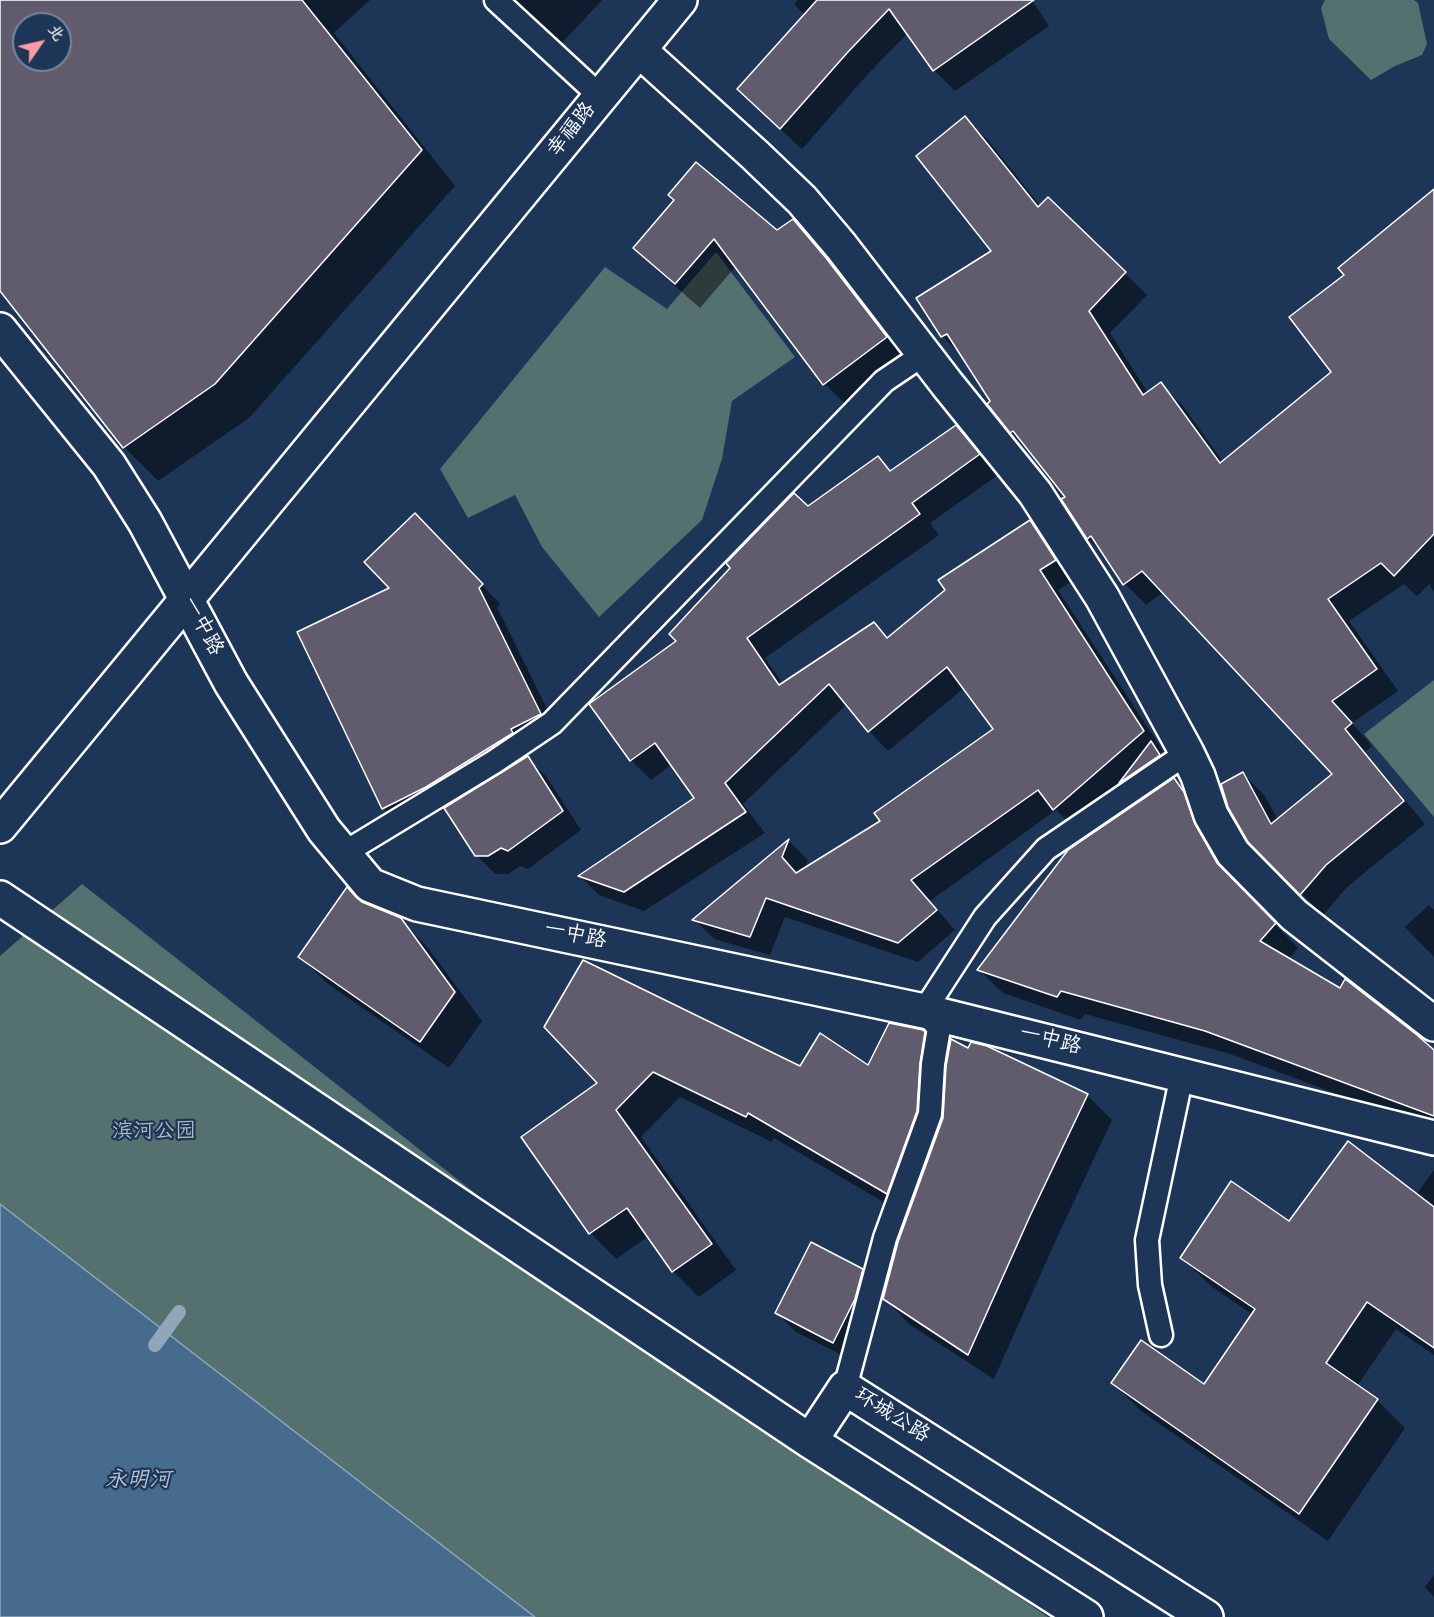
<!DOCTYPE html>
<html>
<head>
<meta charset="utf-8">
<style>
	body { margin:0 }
	#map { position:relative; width:1434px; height:1617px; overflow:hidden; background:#1d3557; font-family:Kalam,"LXGW WenKai TC",sans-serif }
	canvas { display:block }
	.north { position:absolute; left:12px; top:12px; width:60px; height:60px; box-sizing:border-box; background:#1d3557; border:2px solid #77869a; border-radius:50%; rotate:56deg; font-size:16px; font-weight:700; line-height:24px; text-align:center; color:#fff }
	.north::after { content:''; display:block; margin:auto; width:21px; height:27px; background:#ff9aa2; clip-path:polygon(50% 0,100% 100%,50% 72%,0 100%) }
</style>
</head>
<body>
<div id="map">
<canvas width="1434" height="1617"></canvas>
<div class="north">北</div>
</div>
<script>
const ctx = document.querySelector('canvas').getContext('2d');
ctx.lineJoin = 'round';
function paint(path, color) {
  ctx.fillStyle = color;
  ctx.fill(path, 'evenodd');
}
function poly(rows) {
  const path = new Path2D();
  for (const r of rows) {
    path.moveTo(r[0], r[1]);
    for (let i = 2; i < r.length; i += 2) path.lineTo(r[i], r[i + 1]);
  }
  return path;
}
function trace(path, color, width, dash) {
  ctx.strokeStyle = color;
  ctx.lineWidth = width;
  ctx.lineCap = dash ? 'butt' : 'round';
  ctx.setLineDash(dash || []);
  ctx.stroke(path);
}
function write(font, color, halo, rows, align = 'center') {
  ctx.font = font + ' Kalam,"LXGW WenKai TC",sans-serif';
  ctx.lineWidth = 4.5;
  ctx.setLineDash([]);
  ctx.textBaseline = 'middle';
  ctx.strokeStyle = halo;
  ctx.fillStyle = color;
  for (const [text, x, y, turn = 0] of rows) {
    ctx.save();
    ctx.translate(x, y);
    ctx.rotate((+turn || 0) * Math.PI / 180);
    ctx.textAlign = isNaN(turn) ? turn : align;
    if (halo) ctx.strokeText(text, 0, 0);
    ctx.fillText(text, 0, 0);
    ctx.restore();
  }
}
const green = poly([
	[1325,0,1414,0,1418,3,1427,44,1422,55,1395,66,1371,80,1329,39,1321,8],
	[716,252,795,357,732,401,722,459,702,520,599,617,542,547,515,495,468,518,440,469,605,267,667,309],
	[1434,680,1434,817,1364,734],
	[82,884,794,1444,1048,1617,535,1617,0,1204,0,956]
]);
const water = poly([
	[0,1204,535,1617,0,1617,0,1204]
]);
const shadow = poly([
	[0,0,370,0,334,33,455,186,249,418,158,481,124,447,0,288],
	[24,24,60,24,60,60,24,60],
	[509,0,602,0,562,43,541,24,535,21,531,21],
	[798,0,1032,0,1049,26,955,91,934,70,908,33,868,74,802,149,760,111,805,15,794,4],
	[965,118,987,139,1041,207,1048,199,1147,295,1110,333,1148,393,1161,384,1183,406,1223,462,1333,373,1346,275,1434,191,1434,592,1429,584,1417,596,1404,584,1349,621,1398,691,1352,723,1372,746,1365,752,1425,824,1347,887,1323,915,1249,841,1243,774,1265,796,1278,820,1334,774,1164,592,1146,605,1125,584,1106,556,1088,538,1067,497,1032,452,1011,432,964,358,942,336,918,298,993,251],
	[675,200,777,232,793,221,818,245,851,284,911,362,849,408,825,384,736,266,700,308,659,272,635,248],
	[956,427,975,447,998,475,930,523,939,535,765,658,783,684,874,624,889,639,1030,522,1049,541,1074,580,1058,590,1163,751,1160,753,1169,762,1177,774,1172,778,1198,803,1218,850,1240,888,1298,948,1288,960,1434,1052,1434,1130,1230,1054,1085,1014,1081,1020,1003,993,979,970,1141,802,1124,785,1074,828,1056,810,930,901,955,930,918,962,785,917,770,955,714,939,695,920,789,841,808,860,805,869,882,822,995,729,964,688,888,751,869,731,847,704,743,804,765,833,644,911,599,895,580,876,696,798,672,764,651,780,631,760,678,642,808,508,878,458,892,472],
	[434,534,500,604,497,607,559,733,528,748,531,752,525,756,546,776,581,830,528,869,520,866,508,874,495,874,476,855,452,803,402,827,384,808,391,588],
	[361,903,400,919,428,948,482,1021,449,1068,328,984,300,957],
	[1429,905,1434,910,1434,957,1405,927],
	[546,1027,801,1068,868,1068,922,1031,949,1058,969,1051,1087,1095,1112,1120,1055,1242,994,1379,910,1325,885,1299,909,1217,774,1138,772,1142,680,1097,641,1137,736,1270,699,1297,673,1271,649,1236,616,1259,591,1233,523,1138,599,1083],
	[1434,1170,1434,1355,1396,1329,1357,1386,1377,1400,1405,1428,1328,1541,1141,1411,1113,1383,1204,1386,1253,1315,1211,1286,1182,1258,1289,1223,1416,1195],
	[862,1270,881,1289,852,1360,796,1332,777,1313],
	[1434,1575,1434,1597,1425,1587]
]);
const stream = poly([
	[155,1345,179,1312]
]);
const building = poly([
	[0,0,302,0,422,150,215,384,123,448,0,291,0,0],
	[24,24,60,24,60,60,24,60,24,24],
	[817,0,1034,0,933,71,889,9,847,53,780,129,737,89,817,0],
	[965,116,1038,207,1048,197,1126,272,1089,311,1143,395,1161,382,1220,463,1331,372,1289,317,1344,275,1338,268,1434,189,1434,534,1394,576,1381,563,1328,599,1377,669,1332,701,1352,723,1345,729,1404,801,1326,865,1300,895,1248,842,1228,807,1221,784,1243,772,1271,824,1332,774,1142,571,1123,585,1091,536,1087,539,1061,499,1065,497,1013,431,1010,433,987,404,990,401,947,334,941,337,916,298,991,251,916,156,965,116],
	[696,162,777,230,793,219,826,258,887,337,823,385,714,239,675,284,633,248,674,200,668,195,696,162],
	[956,425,980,454,912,503,920,514,747,638,779,685,874,622,887,638,945,590,938,580,1030,520,1056,560,1040,570,1144,731,1053,810,1038,790,911,880,937,910,898,943,766,898,750,937,692,920,789,839,782,857,796,873,880,821,874,813,993,729,947,667,868,732,829,684,725,783,746,812,624,892,578,876,694,798,655,743,630,761,589,704,676,641,669,634,730,568,726,563,794,493,808,506,878,456,890,471,956,425],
	[415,513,483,584,479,588,541,714,511,729,513,733,426,787,382,809,297,632,389,588,364,562,415,513],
	[1151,741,1160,755,1119,783,1151,741],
	[528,756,563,811,508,851,501,848,488,856,475,856,444,808,528,756],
	[1174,778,1184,792,1195,824,1217,863,1276,923,1260,941,1340,988,1345,979,1417,1035,1434,1050,1434,1116,1205,1031,1061,991,1057,997,977,970,1068,850,1174,778],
	[347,887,356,897,362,902,401,918,455,992,420,1042,298,957,347,887],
	[583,960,800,1066,820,1033,868,1065,889,1023,923,1030,925,1032,920,1063,917,1111,887,1194,748,1113,746,1117,653,1072,616,1110,712,1244,672,1272,627,1208,589,1234,521,1137,597,1083,544,1027,583,960],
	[951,1039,968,1048,971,1042,987,1046,1088,1094,1030,1216,968,1355,883,1299,898,1242,943,1118,946,1066,951,1039],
	[1348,1141,1434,1207,1434,1348,1367,1302,1326,1363,1378,1399,1299,1514,1111,1383,1141,1340,1204,1384,1255,1309,1180,1258,1231,1181,1289,1221,1348,1141],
	[811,1242,863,1269,855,1299,833,1343,775,1313,811,1242]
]);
const lane = poly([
	[496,0,601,97],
	[344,853,494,762,552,723,884,381,924,354],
	[1161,1335,1150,1285,1147,1240,1182,1075],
	[845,1388,885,1238,930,1114,933,1064,939,1028,924,1011,985,917,1046,849,1187,753]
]);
const street = poly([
	[639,50,755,155,802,200,841,246,947,384,1035,493,1102,597,1187,753,1198,776,1211,815,1233,853,1294,915,1434,1024],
	[0,330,109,465,145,522,231,683,324,830,370,885,417,904,924,1011,1434,1138]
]);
const secondary = poly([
	[0,826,680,0],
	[0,898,810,1441,1086,1617],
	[810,1441,845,1388,1206,1617]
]);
const streetNames = [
	["幸福路",573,131,-51],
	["一中路",201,627,62],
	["一中路",575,937,12],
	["一中路",1050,1042,14],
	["环城公路",891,1417,32]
];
const parkNames = [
	["滨河公园",154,1133]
];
const waterNames = [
	["永明河",138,1482]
];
paint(green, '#54706f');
paint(water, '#466b8d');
trace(water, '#90a6bb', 1.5);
paint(shadow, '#0007');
trace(stream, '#90a6bb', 14);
paint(building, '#605c6e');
trace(building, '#fff', 1.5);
trace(lane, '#fff', 27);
trace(street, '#fff', 38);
trace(secondary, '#fff', 38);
trace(lane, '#1d3557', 22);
trace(street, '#1d3557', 33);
trace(secondary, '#1d3557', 33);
write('21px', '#fff', '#1d3557', streetNames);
write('21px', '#b2bfbe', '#1d3557', parkNames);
write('italic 22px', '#b5c4d1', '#1d3557', waterNames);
</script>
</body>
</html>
